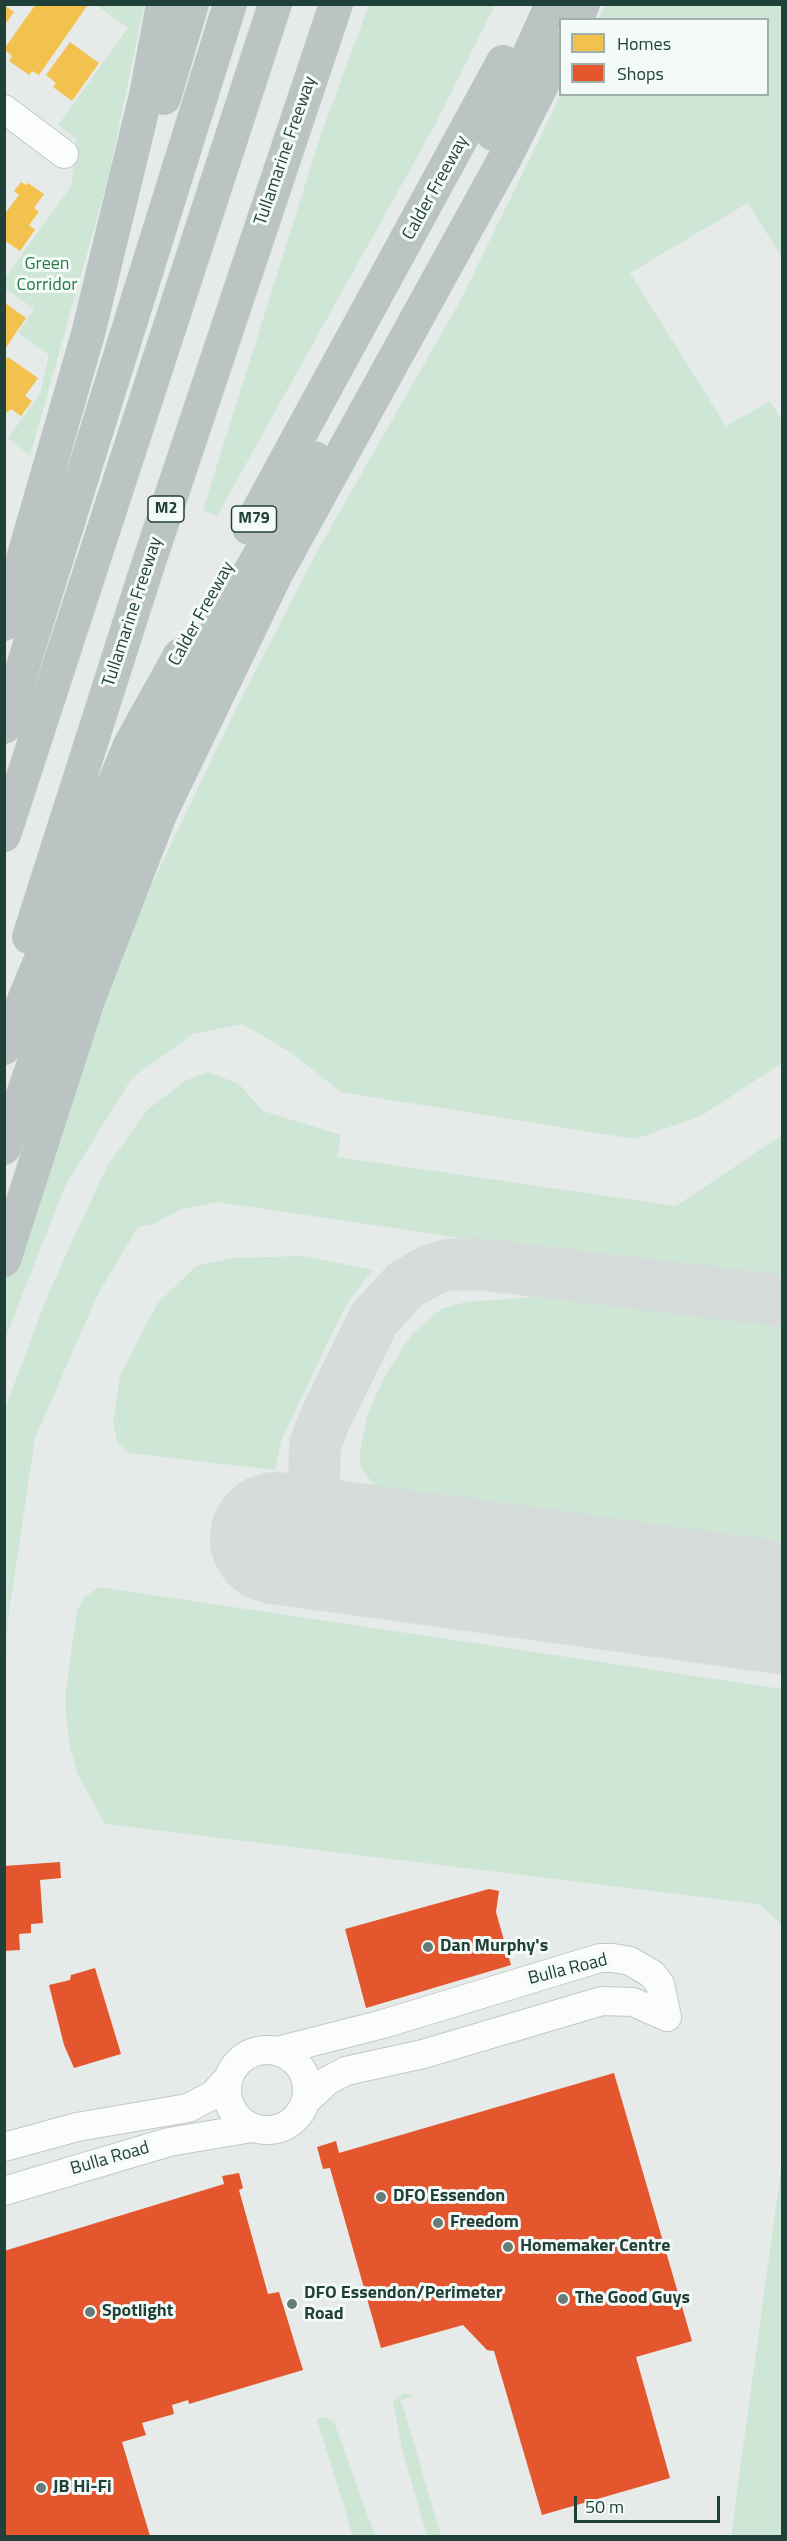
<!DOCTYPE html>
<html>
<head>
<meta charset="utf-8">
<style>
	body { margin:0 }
	#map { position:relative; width:787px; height:2541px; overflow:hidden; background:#e6ebe9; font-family:"Titillium Web",sans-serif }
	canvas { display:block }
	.frame { position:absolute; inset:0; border:6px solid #204139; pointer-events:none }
	.legend { position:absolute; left:559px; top:18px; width:210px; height:78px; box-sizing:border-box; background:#f4faf7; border:2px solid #9fb0ab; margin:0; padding:8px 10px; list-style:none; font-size:18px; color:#204139 }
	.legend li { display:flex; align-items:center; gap:12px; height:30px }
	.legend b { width:30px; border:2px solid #9fb0ab }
	.scale { position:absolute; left:574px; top:2496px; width:146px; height:27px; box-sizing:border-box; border:3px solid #204139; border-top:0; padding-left:8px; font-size:18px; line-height:21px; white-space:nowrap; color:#204139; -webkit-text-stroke:4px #f4faf7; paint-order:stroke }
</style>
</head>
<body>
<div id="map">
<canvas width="787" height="2541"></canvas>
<div class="frame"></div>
<ul class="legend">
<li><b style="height:16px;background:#f2c14e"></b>Homes</li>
<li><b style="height:16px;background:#e4572e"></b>Shops</li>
</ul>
<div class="scale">50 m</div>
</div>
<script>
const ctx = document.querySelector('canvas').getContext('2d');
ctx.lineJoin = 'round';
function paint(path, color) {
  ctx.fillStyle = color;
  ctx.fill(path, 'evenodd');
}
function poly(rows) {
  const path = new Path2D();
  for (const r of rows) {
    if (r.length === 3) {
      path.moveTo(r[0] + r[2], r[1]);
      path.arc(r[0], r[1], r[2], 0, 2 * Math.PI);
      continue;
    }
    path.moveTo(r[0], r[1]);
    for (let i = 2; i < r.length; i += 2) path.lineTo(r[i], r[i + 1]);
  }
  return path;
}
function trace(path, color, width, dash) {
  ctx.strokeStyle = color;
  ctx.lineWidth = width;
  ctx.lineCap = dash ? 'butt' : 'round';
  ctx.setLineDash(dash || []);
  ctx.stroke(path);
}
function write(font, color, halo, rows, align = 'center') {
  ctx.font = font + ' "Titillium Web",sans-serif';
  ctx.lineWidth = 6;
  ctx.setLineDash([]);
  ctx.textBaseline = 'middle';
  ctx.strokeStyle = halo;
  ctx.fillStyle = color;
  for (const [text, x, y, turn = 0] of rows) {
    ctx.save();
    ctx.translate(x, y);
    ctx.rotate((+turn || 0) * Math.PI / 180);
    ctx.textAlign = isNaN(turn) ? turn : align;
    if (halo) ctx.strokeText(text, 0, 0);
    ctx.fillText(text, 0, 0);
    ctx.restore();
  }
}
const green = poly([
	[96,5,144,5,109,175,30,456,8,438,40,394,49,355,18,333,34,309,5,288,5,278,71,186,76,139,58,125,128,28],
	[369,5,495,5,436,123,217,516,203,510,322,131],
	[606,5,782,5,782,258,748,203,630,273,726,426,770,401,782,421,782,1063,701,1116,635,1139,341,1092,290,1052,242,1024,193,1034,132,1078,66,1184,5,1339,5,1272,71,1084,149,890,240,701,319,548,459,303,561,95,768,94,768,20,598,19],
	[208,1072,239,1084,263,1111,341,1135,337,1157,676,1206,782,1135,782,1280,529,1248,217,1202,179,1210,154,1224,138,1227,98,1294,35,1438,8,1619,5,1679,5,1409,48,1294,107,1166,147,1110,185,1081],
	[305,1256,373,1270,349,1300,336,1325,281,1441,275,1470,128,1453,117,1442,113,1422,120,1376,157,1304,196,1266,232,1258],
	[550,1296,782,1326,782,1549,383,1489,373,1484,360,1466,360,1452,367,1415,386,1374,411,1335,441,1309,465,1302],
	[99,1587,782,1689,782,1925,759,1904,105,1824,79,1777,70,1749,66,1716,66,1689,77,1611,83,1598],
	[782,2162,782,2536,731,2536],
	[404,2393,413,2395,401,2400,441,2536,427,2536,402,2449,393,2402],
	[325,2417,334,2422,375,2536,353,2536,317,2419]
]);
const homes = poly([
	[36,4,87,6,39,75,32,71,29,75,9,61,12,56,4,49],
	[4,5,14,12,4,26],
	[70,42,99,63,72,101,53,87,56,83,46,75],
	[21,182,26,185,28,183,44,194,34,208,39,212,29,225,35,230,20,251,4,240,4,215,19,195,14,191],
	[5,303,26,318,5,349],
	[8,357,38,378,25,396,32,401,21,416,11,409,4,415,4,362]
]);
const shops = poly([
	[60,1862,61,1878,40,1880,43,1923,31,1924,31,1933,19,1934,20,1950,4,1951,4,1866],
	[489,1889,499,1891,496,1912,511,1965,366,2008,345,1929],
	[95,1968,121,2054,74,2068,64,2045,49,1985,70,1980,71,1975],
	[614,2073,692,2341,636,2357,670,2478,542,2515,494,2351,487,2350,463,2325,381,2348,330,2168,323,2169,317,2147,336,2141,339,2153],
	[239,2173,243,2188,239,2190,268,2294,279,2292,303,2370,189,2404,188,2400,172,2405,174,2414,142,2423,146,2435,122,2442,150,2536,4,2536,4,2251,224,2184,222,2176]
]);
const taxiway = poly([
	[427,1559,365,1546,346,1538,323,1515,315,1498,314,1482,315,1445,324,1421,374,1319,405,1285,431,1270,447,1265,478,1264,782,1301]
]);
const runway = poly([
	[276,1538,782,1608]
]);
const minor = poly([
	[4,109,64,154],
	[267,2090,40],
	[277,2051,383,2024,600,1958,613,1958,630,1961,652,1974,660,1984,667,2017],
	[307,2100,327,2081,346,2071,423,2054,602,2001,633,2002,667,2017],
	[4,2147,77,2127,188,2108,213,2095,229,2077],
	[4,2191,169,2142,252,2128]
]);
const highway = poly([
	[576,20,583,4],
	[164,98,192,4],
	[493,134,552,4],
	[249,528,503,62],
	[4,624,88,334,146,95,163,4],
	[4,727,230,4],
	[4,835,275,4],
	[29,937,146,571,336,4],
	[4,1048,130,745,180,655],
	[4,1148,102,871,158,745,219,626,315,458],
	[4,1260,88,1000,161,812,276,574,504,160,560,49]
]);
const markers = [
	[428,1947,6,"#657c77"],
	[381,2197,6,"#657c77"],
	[438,2223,6,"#657c77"],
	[508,2247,6,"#657c77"],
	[563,2299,6,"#657c77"],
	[292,2304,6,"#657c77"],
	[90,2312,6,"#657c77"],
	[41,2488,6,"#657c77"]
];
const shields = [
	[166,509,36],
	[254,519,45]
];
const shieldNames = [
	["M2",166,509],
	["M79",254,519]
];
const streetNames = [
	["Tullamarine Freeway",286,151,-71],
	["Calder Freeway",436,188,-61],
	["Tullamarine Freeway",133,612,-72],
	["Calder Freeway",202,614,-61],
	["Bulla Road",568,1970,-14],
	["Bulla Road",110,2159,-16]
];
const parkNames = [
	["Green",47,265],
	["Corridor",47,286]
];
const poiNames = [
	["Dan Murphy's",440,1947],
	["DFO Essendon",393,2197],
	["Freedom",450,2223],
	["Homemaker Centre",520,2247],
	["DFO Essendon/Perimeter",304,2294],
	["Road",304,2315],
	["The Good Guys",575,2299],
	["Spotlight",102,2312],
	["JB Hi-Fi",53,2488]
];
paint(green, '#cee6d5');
paint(homes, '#f2c14e');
paint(shops, '#e4572e');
trace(taxiway, '#d6dcda', 52);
trace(runway, '#d6dcda', 132);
trace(minor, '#c3c8c6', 30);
trace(highway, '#bdc7c4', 34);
trace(minor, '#fbfcfc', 28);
trace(highway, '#bac4c2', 33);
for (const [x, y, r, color] of markers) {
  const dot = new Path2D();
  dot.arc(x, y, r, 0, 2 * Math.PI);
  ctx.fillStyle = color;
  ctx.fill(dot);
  trace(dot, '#f4faf7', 2);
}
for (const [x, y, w] of shields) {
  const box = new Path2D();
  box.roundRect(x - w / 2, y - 13, w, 26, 4.5);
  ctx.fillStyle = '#f4faf7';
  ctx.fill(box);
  trace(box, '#204139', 1.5);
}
write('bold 16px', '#204139', null, shieldNames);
write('18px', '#204139', '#f4faf7', streetNames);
write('18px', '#277c4a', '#f4faf7', parkNames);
write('bold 18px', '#204139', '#f4faf7', poiNames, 'left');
</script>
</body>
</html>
